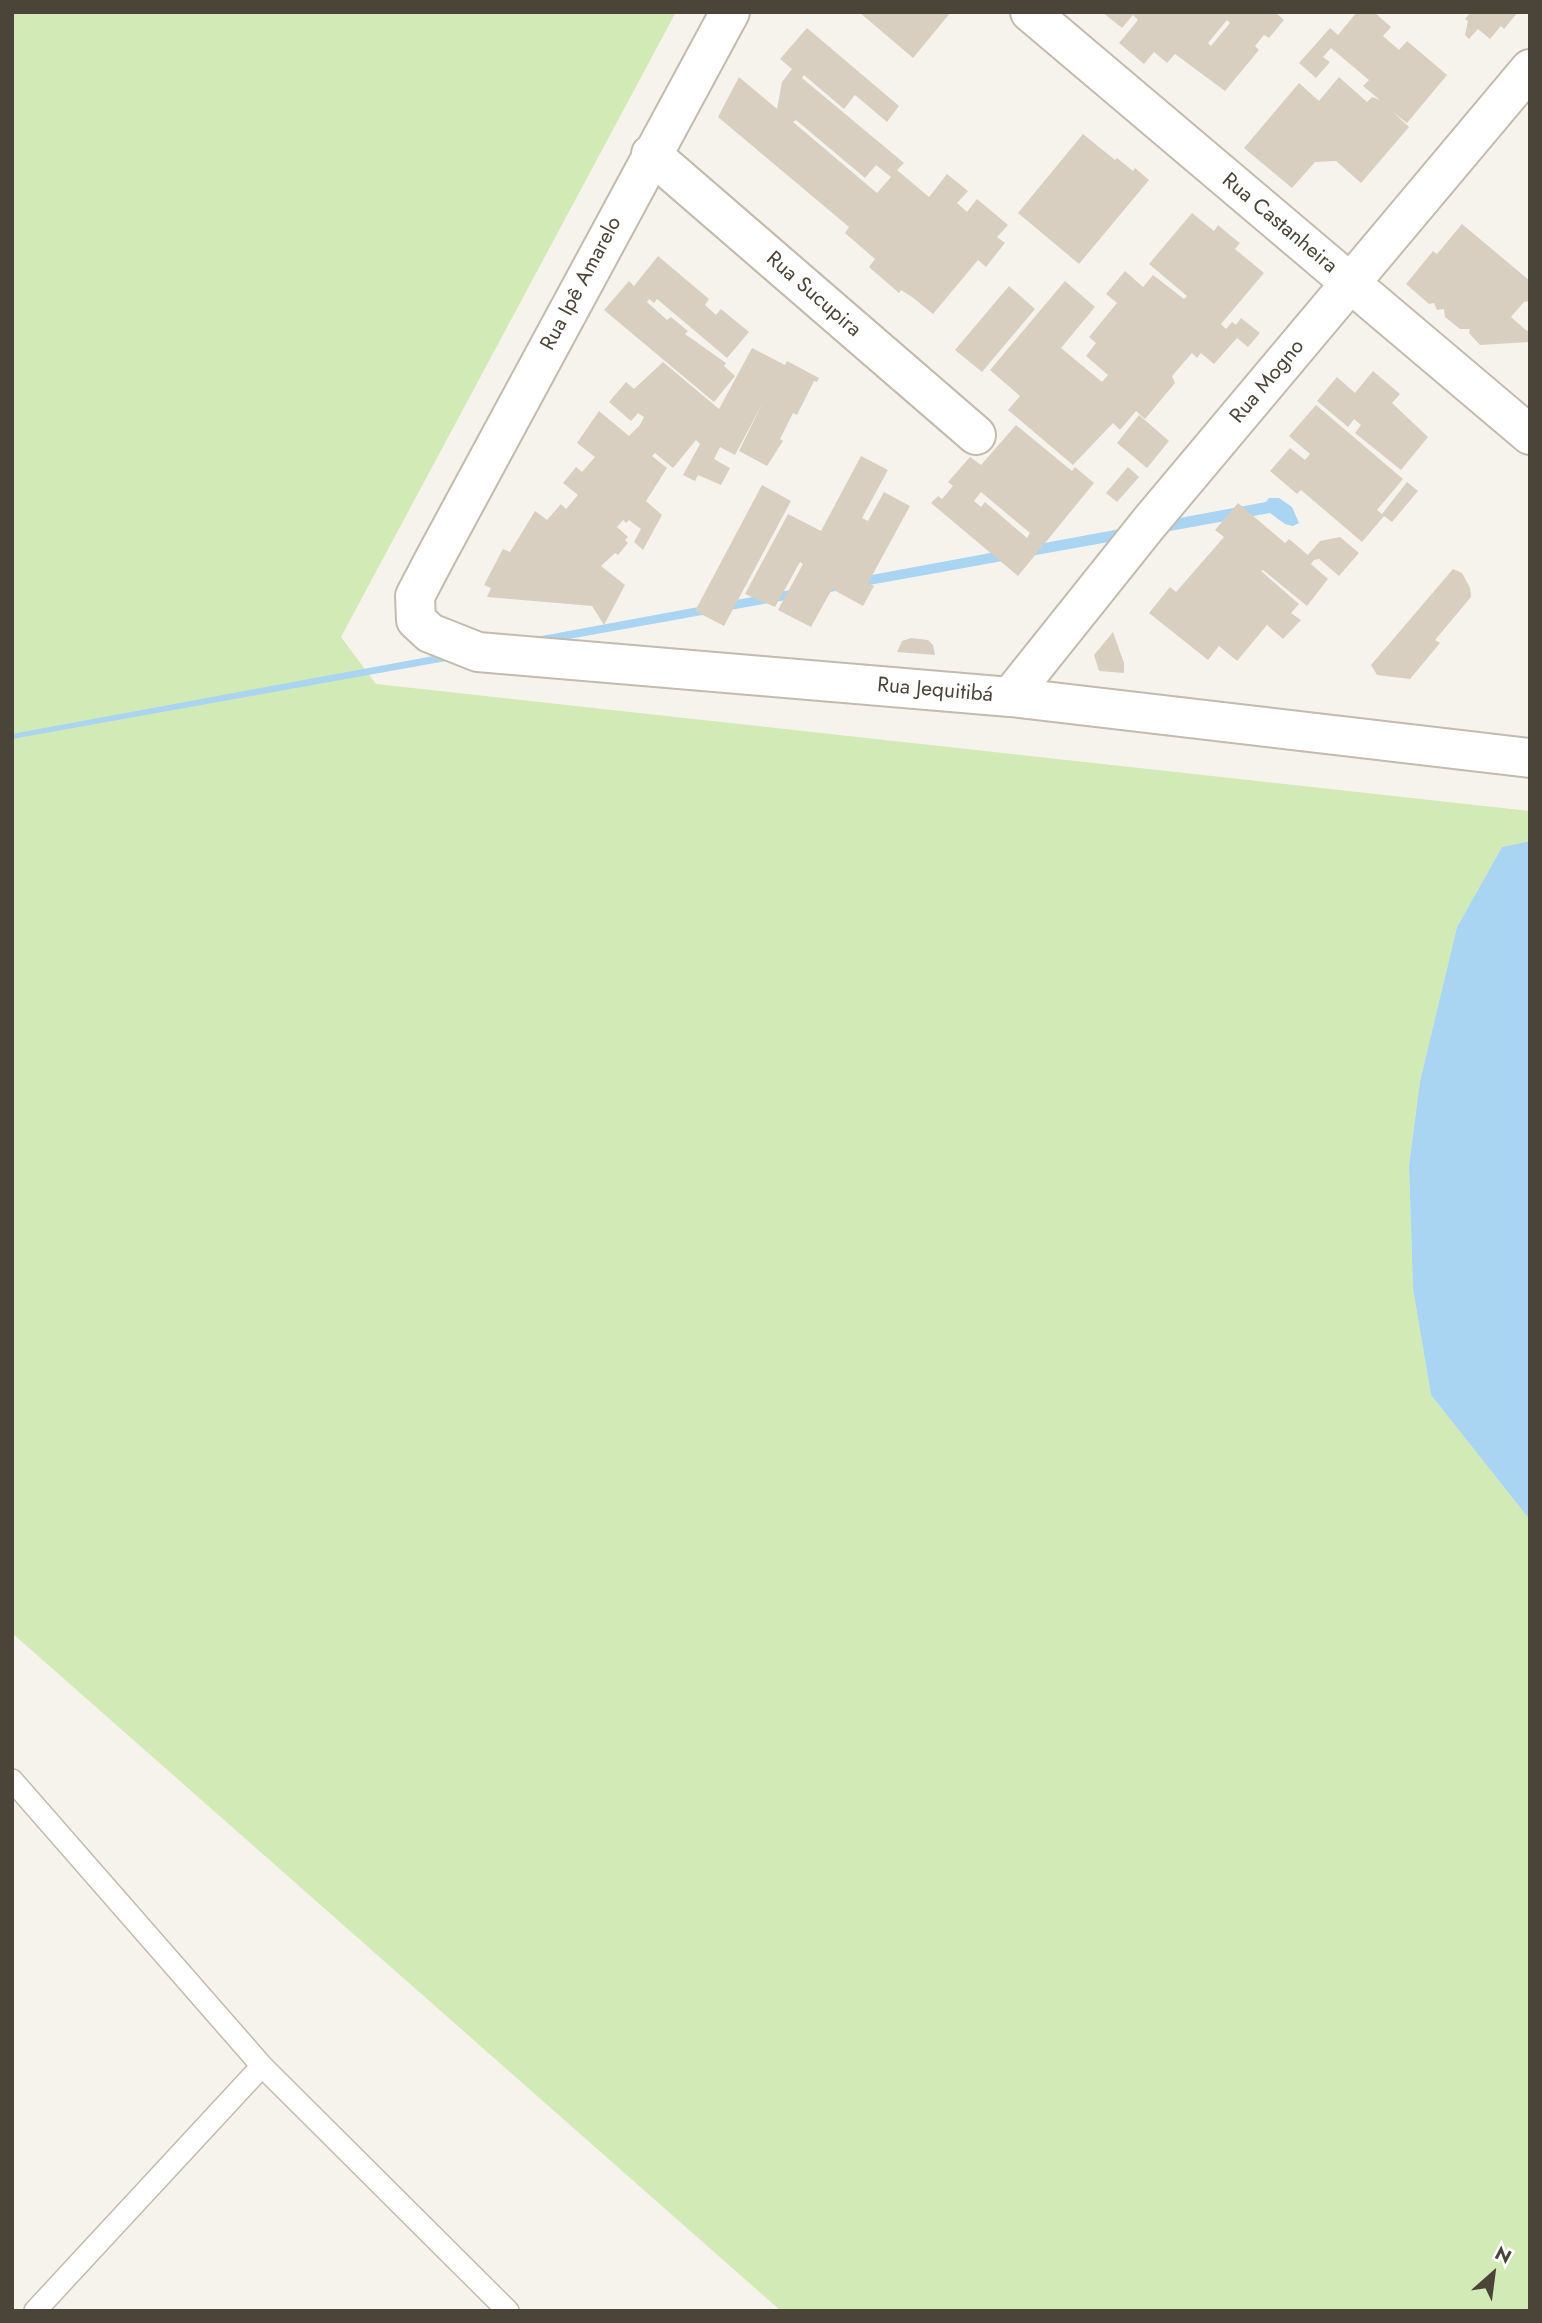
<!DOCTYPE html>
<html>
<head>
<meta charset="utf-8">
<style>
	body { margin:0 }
	#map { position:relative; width:1542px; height:2323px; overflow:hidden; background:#f6f3ec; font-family:Jost,sans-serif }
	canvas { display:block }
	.frame { position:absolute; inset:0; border:14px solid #4b4439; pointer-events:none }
	.north { position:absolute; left:1458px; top:2239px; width:70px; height:70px; -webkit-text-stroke:5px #fff; paint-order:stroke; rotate:28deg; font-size:19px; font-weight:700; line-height:28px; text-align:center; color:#4b4439 }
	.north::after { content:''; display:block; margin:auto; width:24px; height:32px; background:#4b4439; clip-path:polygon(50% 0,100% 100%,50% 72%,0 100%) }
</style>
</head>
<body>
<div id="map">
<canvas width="1542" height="2323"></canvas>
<div class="frame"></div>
<div class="north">N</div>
</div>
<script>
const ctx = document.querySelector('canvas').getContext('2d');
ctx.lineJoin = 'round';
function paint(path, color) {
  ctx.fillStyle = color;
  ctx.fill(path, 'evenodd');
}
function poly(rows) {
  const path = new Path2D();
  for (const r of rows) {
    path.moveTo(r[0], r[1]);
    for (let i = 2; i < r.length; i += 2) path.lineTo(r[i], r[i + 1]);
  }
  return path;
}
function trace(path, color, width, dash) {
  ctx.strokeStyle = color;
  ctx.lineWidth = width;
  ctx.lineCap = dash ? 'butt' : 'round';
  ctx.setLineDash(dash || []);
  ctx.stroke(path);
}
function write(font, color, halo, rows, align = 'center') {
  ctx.font = font + ' Jost,sans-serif';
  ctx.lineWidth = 6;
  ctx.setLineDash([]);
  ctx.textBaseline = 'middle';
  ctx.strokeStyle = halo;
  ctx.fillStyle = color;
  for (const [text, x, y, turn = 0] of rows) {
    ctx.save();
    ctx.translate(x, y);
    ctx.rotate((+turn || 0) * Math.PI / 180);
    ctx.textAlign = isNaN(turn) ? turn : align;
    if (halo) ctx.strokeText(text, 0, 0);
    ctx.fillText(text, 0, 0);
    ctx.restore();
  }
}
const green = poly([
	[12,12,676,12,341,637,376,684,1530,811,1530,841,1502,847,1457,927,1420,1081,1409,1165,1413,1289,1431,1395,1530,1520,1530,2311,781,2311,12,1633]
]);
const water = poly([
	[1269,498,1279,498,1292,507,1299,523,1293,526,1285,524,1270,513,12,739,12,734,1266,502],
	[1530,841,1530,1520,1431,1395,1413,1289,1409,1165,1420,1081,1457,927,1502,847]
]);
const building = poly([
	[859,12,951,12,913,58],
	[1102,12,1275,12,1284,20,1269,38,1264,35,1255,46,1259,50,1225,91,1175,54,1167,63,1154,52,1144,64,1119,43,1138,20,1133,15,1122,28],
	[1227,20,1230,23,1211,46,1208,43],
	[1357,12,1374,12,1391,27,1383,36,1399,50,1407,41,1447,75,1407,123,1392,111,1409,127,1361,183,1336,161,1315,162,1292,188,1244,148,1299,83,1319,101,1339,77,1367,102,1372,97,1380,100,1363,86,1369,80,1331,48,1323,57,1330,62,1316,78,1299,63,1330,28,1338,35],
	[1471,12,1518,12,1504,29,1501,26,1490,39,1478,29,1469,39,1465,35,1468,21,1465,19],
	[807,28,899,106,887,122,855,95,844,109,804,75,802,78,904,163,897,170,929,197,947,174,968,191,957,203,967,212,977,199,1008,225,997,237,1005,243,986,267,978,260,933,314,912,297,901,290,899,293,869,267,875,259,845,233,849,227,718,117,739,77,777,109,782,82,792,69,780,59],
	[796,120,865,178,876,165,891,177,877,193,793,122],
	[1083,134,1115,160,1117,158,1133,171,1135,168,1149,180,1079,264,1018,213],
	[1192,213,1214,231,1218,225,1231,236,1240,243,1235,249,1264,273,1221,324,1226,329,1232,322,1236,325,1241,318,1260,333,1248,347,1237,338,1214,364,1201,353,1197,358,1192,353,1172,376,1175,383,1145,419,1136,411,1120,430,1113,423,1073,465,1008,410,1020,396,990,370,1065,281,1095,307,1061,348,1102,382,1108,375,1086,356,1096,343,1089,337,1117,303,1106,294,1125,271,1143,287,1153,275,1184,299,1187,296,1149,264],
	[1462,224,1530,281,1530,301,1524,302,1511,317,1527,331,1530,328,1530,342,1480,345,1469,333,1470,329,1460,329,1445,317,1444,309,1437,310,1434,303,1429,304,1406,284,1433,251,1437,254],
	[658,256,709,299,705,305,716,315,721,309,749,332,727,358,657,299,654,303,649,299,647,302,667,320,671,317,688,331,685,334,726,363,724,366,735,376,714,402,604,310,629,281,634,286],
	[1009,286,1035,309,982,372,955,350],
	[752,348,785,365,787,361,819,378,817,382,814,381,797,415,793,413,780,439,783,441,767,466,739,451,762,404,735,455,720,447,714,459,730,468,721,485,698,475,695,481,683,475,700,444,696,440,673,468,655,453,652,456,667,468,646,501,662,515,643,550,634,542,641,529,629,520,626,523,623,520,617,527,628,537,625,540,628,543,618,555,615,553,601,566,625,585,604,625,592,606,487,597,491,588,484,585,503,549,510,552,535,511,547,520,561,504,566,509,578,495,563,483,576,467,582,472,595,457,577,443,599,411,629,436,640,425,644,417,638,413,631,421,609,402,626,382,634,389,663,362,719,409],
	[1373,371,1400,394,1392,403,1428,437,1401,470,1355,433,1361,425,1354,419,1348,427,1317,401,1337,377,1355,393],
	[1316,405,1403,479,1377,510,1382,514,1407,482,1418,491,1392,522,1384,516,1362,542,1301,490,1297,494,1270,471,1290,448,1305,460,1310,454,1289,436],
	[1139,415,1169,441,1147,468,1117,443],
	[1016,425,1072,471,1075,467,1094,483,1018,576,931,503,938,496,942,499,953,486,948,482,970,457,981,465],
	[981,492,1030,533,1027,538,985,502,981,507,974,501],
	[861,456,888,470,862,518,868,521,884,492,910,506,868,583,874,586,863,606,832,589,811,627,778,610,803,564,800,562,775,607,745,594,788,514,821,531],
	[1128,467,1139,477,1117,502,1106,493],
	[762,485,791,501,724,626,695,611],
	[1238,503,1285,543,1289,539,1308,555,1320,541,1340,537,1359,553,1339,576,1319,559,1314,560,1311,564,1328,579,1307,606,1263,570,1261,571,1299,604,1291,613,1301,620,1283,639,1267,625,1237,661,1219,646,1208,660,1149,613,1170,587,1176,592,1224,537,1215,530],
	[1453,569,1462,573,1470,588,1471,597,1435,640,1440,643,1410,679,1377,675,1371,665],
	[1113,632,1124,663,1124,673,1099,671,1094,655],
	[911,638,928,640,933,645,935,655,897,652,902,641]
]);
const service = poly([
	[12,1780,262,2066,508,2311],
	[35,2311,262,2066]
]);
const minor = poly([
	[730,12,436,556,415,596,416,620,430,633,478,652,1010,697,1530,758],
	[1030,12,1530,435],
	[651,154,976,435],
	[1010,697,1149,523,1530,69]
]);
const streetNames = [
	["Rua Castanheira",1279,224,40],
	["Rua Ipê Amarelo",582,284,-62],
	["Rua Sucupira",813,295,41],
	["Rua Mogno",1268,382,-50],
	["Rua Jequitibá",935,691,5]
];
paint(green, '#d2eab5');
paint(water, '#a9d4f2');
paint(building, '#d8cfc1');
trace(service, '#c2bbae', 24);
trace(minor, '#c2bbae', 42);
trace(service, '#fff', 21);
trace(minor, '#fff', 38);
write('21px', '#4b4439', '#fff', streetNames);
</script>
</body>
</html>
